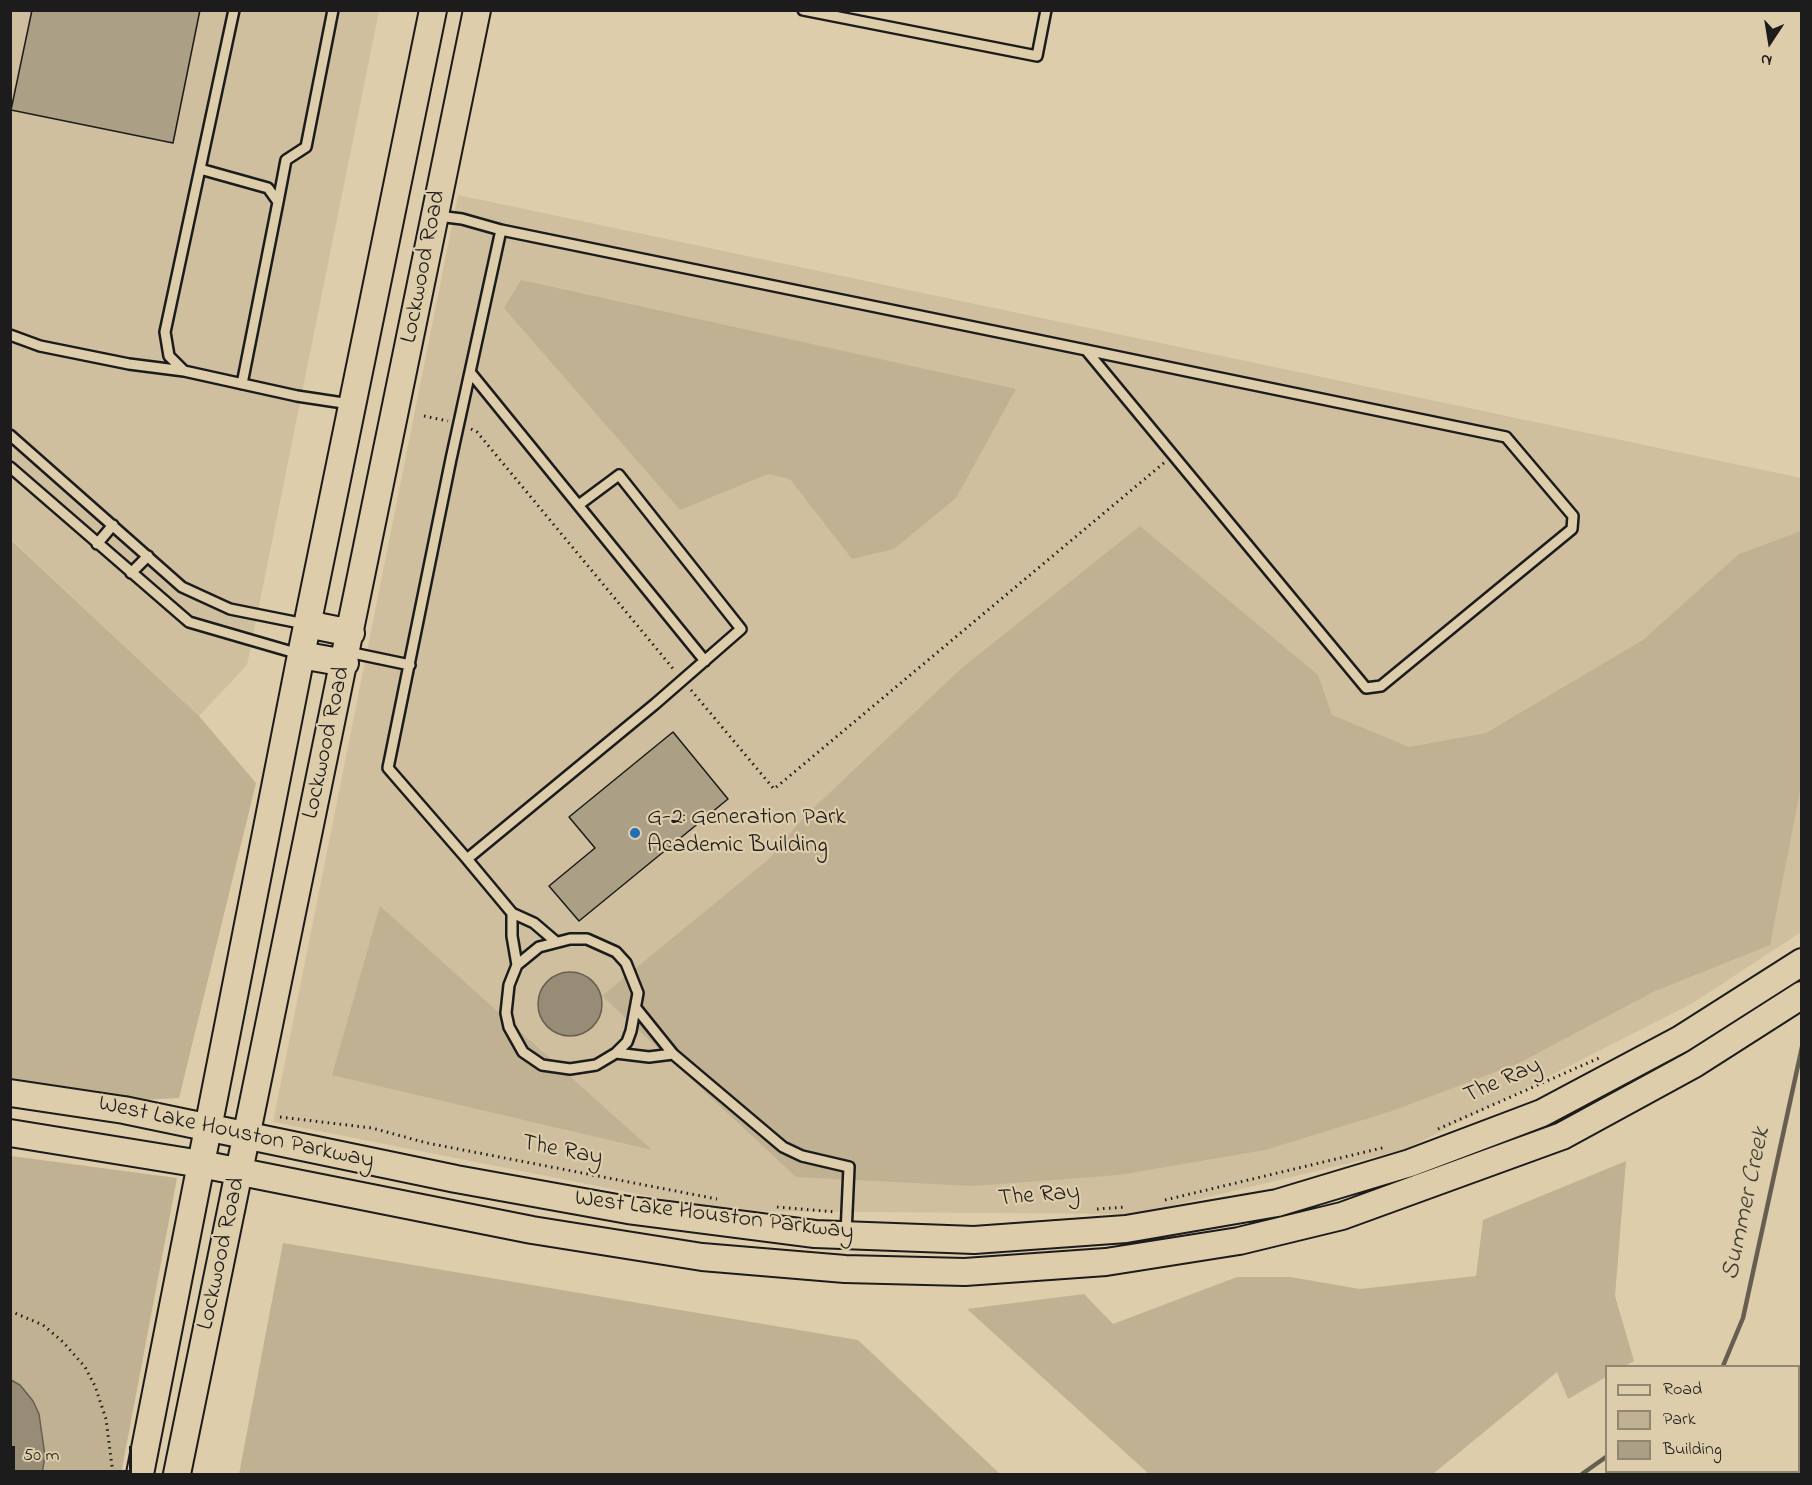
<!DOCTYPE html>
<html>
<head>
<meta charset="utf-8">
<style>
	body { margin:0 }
	#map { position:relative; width:1812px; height:1485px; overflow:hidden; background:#decdaa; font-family:"Indie Flower",sans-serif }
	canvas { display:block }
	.frame { position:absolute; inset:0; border:12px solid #1c1c1c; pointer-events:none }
	.legend { position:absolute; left:1605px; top:1365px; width:195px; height:108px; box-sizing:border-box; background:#decdaa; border:2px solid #908671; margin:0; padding:8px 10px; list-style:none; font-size:18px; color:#1c1c1c }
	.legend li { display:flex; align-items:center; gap:12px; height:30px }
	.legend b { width:30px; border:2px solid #908671 }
	.north { position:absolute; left:1740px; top:12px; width:60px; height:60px; -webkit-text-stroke:4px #decdaa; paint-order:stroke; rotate:192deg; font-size:16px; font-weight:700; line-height:24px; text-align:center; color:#1c1c1c }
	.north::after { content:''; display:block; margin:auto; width:21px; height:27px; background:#1c1c1c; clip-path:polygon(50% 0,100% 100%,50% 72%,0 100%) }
	.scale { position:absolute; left:12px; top:1446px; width:120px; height:27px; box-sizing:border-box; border:3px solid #1c1c1c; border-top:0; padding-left:8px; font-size:18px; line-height:21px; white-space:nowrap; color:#1c1c1c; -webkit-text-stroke:4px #decdaa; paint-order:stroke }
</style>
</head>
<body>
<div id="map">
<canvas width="1812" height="1485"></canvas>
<div class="frame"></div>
<ul class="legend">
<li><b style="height:8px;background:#decdaa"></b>Road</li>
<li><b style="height:16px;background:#bfb192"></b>Park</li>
<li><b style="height:16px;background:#ab9f85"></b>Building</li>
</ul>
<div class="north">N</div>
<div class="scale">50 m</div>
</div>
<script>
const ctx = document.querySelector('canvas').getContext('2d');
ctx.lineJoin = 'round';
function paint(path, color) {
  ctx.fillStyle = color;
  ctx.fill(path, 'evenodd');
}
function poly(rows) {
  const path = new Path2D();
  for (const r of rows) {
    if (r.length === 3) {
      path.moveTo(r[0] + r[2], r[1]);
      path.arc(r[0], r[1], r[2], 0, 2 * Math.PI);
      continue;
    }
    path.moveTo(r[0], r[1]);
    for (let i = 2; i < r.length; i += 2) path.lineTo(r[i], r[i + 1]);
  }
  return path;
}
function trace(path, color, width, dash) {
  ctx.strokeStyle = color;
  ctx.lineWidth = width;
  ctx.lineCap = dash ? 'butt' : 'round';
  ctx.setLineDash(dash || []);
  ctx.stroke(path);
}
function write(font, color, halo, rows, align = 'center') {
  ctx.font = font + ' "Indie Flower",sans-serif';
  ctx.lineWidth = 4.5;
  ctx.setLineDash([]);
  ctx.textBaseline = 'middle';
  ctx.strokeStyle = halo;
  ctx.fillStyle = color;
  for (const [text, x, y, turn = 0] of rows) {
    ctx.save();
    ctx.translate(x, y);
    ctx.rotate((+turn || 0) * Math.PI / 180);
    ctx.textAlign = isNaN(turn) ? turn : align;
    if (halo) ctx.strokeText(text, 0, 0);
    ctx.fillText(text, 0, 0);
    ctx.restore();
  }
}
const built = poly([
	[10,11,379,11,247,665,199,716,11,539],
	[458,195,1801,478,1801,932,1693,1003,1404,1150,1137,1214,724,1211,273,1122]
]);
const green = poly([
	[521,280,1016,389,956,498,894,549,852,559,790,479,768,474,680,510,504,308],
	[1140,526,1318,675,1332,715,1409,747,1486,733,1643,640,1739,554,1801,531,1801,786,1770,945,1655,991,1519,1063,1392,1111,1265,1150,1119,1175,973,1186,796,1177,602,996,770,858,804,817,963,667],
	[10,539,199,716,256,783,179,1098,142,1100,11,1082],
	[380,906,652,1150,332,1075],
	[11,1156,177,1178,121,1474,11,1474],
	[1626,1161,1615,1296,1634,1361,1625,1366,1606,1366,1606,1377,1568,1399,1557,1372,1433,1474,1149,1474,967,1309,1084,1294,1113,1324,1237,1277,1290,1277,1360,1289,1476,1276,1483,1220],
	[283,1243,858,1340,1000,1474,239,1474]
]);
const water = poly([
	[570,1004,32],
	[11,1380,20,1385,33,1401,39,1414,45,1456,42,1474,11,1474,11,1380]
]);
const stream = poly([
	[1723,1366,1743,1318,1802,1047],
	[1582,1474,1606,1457]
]);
const building = poly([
	[32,10,200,10,173,143,11,110,32,10],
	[673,732,728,799,579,921,549,886,595,848,569,817,673,732]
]);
const path = poly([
	[424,416,448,421],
	[471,429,477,432,675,671],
	[691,690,774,789,1165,462],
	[280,1117,372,1128,427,1143,717,1199],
	[1438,1129,1599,1058],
	[1165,1200,1386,1147],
	[777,1207,836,1212],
	[1097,1209,1126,1207],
	[10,1311,43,1325,63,1342,85,1367,95,1386,106,1419,113,1474]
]);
const service = poly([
	[234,10,165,332,169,356,184,371,297,396,350,404],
	[803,10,1037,56,1046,10],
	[200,169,268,188,278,202,242,384],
	[278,202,286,160,306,147,333,10],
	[438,216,462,219,501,230,451,459,388,768,467,859,655,704,741,629,619,475,580,504],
	[501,230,1086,350,1201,374,1506,437,1573,516,1572,529,1381,686,1366,688,1086,350],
	[10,335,40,346,129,364,184,371],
	[470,372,705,661],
	[10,435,182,587,230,609,305,624],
	[10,467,189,622,299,654],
	[97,544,113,525],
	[131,573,148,556],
	[348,652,410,665],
	[467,859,512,913,534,923,555,941],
	[512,913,512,936,517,965,509,985,506,1013,509,1027,523,1052,542,1065,570,1069,596,1065,616,1053,627,1042,631,1031,638,993,626,963,616,952,587,939,570,939,539,947,517,965],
	[636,1008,673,1054,783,1147,802,1156,849,1167,846,1234],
	[616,1053,649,1057,673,1054]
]);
const secondary = poly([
	[307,624,351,633],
	[301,655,345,663],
	[10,1093,124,1110,456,1179,628,1210,815,1234,974,1240,1126,1229,1277,1203,1410,1163,1542,1113,1681,1039,1802,962],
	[10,1133,201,1164,532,1230,702,1257,845,1269,965,1272,1106,1262,1239,1241,1342,1216,1562,1136,1694,1064,1802,995],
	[140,1474,301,655,433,10],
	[177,1474,477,10]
]);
const rail = poly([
	[1800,1474,1802,1473]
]);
const markers = [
	[635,833,6,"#1f6fb2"]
];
const streetNames = [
	["Lockwood Road",425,267,-79],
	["Lockwood Road",328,743,-78],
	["The Ray",1503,1082,-24],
	["West Lake Houston Parkway",236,1134,12],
	["The Ray",562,1152,11],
	["The Ray",1039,1197,-5],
	["West Lake Houston Parkway",714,1217,7],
	["Lockwood Road",223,1254,-78]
];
const poiNames = [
	["G-2: Generation Park",647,819],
	["Academic Building",647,847]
];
const waterNames = [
	["Summer Creek",1748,1204,-78]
];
paint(built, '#cfbf9f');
paint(green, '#bfb192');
paint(water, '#978c75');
trace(water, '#665f51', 1.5);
trace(stream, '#665f51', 4.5);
paint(building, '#ab9f85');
trace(building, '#1c1c1c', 1.5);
trace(service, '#1c1c1c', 14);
trace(secondary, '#1c1c1c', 30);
trace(path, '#1c1c1c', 3, [1.5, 4.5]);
trace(service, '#decdaa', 9);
trace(secondary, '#decdaa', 26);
trace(rail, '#1c1c1c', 4.5);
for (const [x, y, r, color] of markers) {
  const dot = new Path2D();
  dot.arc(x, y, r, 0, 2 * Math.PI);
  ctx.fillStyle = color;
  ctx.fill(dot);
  trace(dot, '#decdaa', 2);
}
write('24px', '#1c1c1c', '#decdaa', streetNames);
write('24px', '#1c1c1c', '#decdaa', poiNames, 'left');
write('italic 26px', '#413e37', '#decdaa', waterNames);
</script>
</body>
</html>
